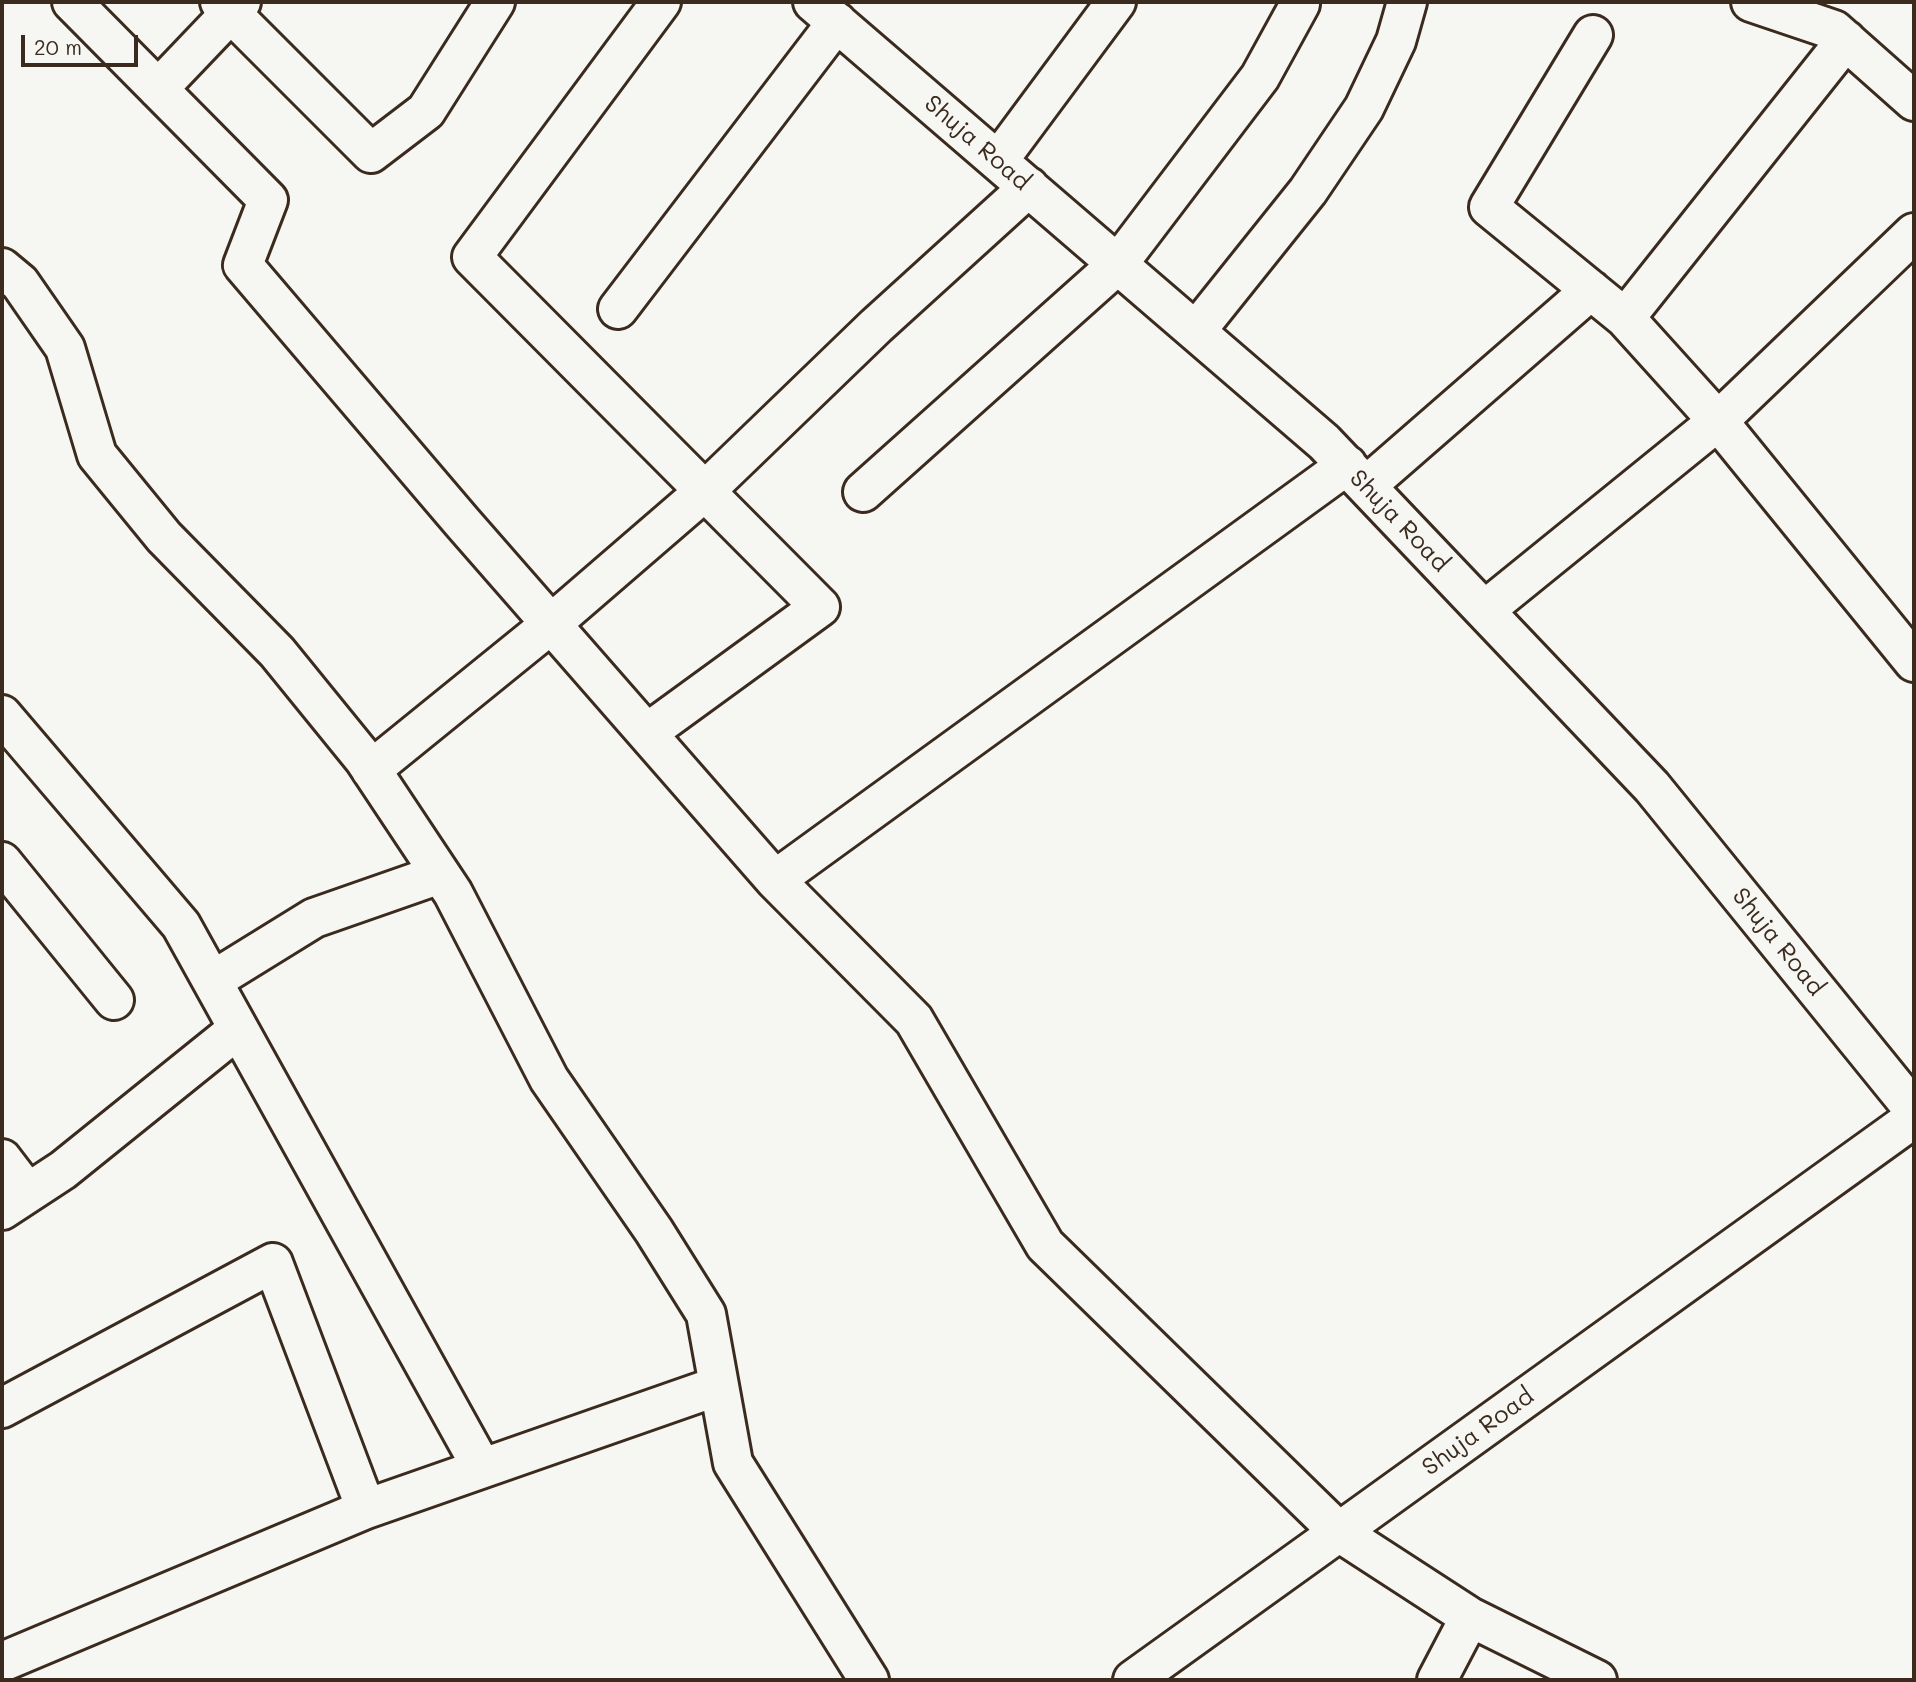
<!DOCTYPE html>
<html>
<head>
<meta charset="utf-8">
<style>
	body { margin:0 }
	#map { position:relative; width:1916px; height:1682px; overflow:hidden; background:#f6f6f2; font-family:Mali,sans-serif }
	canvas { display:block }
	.frame { position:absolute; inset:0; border:4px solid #3b2a1e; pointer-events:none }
	.scale { position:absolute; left:21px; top:35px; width:117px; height:32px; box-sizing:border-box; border:4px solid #3b2a1e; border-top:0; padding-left:9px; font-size:21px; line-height:24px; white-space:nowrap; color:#3b2a1e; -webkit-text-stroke:5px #f6f6f2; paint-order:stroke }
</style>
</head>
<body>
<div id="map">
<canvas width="1916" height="1682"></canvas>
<div class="frame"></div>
<div class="scale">20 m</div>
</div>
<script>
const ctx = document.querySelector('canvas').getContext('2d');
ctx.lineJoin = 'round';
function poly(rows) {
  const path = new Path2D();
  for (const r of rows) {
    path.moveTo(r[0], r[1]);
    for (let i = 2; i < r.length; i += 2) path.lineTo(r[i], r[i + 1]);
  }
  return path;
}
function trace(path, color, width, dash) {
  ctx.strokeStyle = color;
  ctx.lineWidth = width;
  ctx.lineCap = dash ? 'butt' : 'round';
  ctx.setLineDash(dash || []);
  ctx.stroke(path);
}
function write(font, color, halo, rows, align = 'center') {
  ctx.font = font + ' Mali,sans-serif';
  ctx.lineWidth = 6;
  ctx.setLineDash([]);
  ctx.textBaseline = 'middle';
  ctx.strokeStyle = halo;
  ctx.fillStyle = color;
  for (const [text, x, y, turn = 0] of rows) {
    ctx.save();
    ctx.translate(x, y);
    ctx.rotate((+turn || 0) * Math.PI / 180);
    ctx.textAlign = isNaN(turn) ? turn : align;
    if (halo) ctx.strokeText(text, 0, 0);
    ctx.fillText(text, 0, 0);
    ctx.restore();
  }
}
const minor = poly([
	[72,2,268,200,243,265,462,522,775,880,914,1020,1045,1245,1339,1532,1133,1680],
	[220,2,371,153,426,111,495,2],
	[813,2,1324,442,1652,787,1914,1110],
	[1751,2,1834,30,1914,101],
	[1593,35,1489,207,1625,318,1718,421,1914,662],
	[158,89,241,2],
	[998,161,1116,2],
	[2,268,20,283,65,348,97,455,164,537,277,652,364,759,453,893,549,1079,654,1231,706,1314,733,1463,869,1680],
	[618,309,837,22],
	[1625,318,1846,40],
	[1196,331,1308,191,1364,108,1396,41,1407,2],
	[1366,486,1591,290],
	[863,492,1118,264,1260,77,1300,4],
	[1485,610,1718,421,1914,233],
	[2,715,181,925,482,1468],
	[647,733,820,607,472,257,661,2],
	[371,770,551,624,705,491,876,326,1029,187],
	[2,862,114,1000],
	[775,880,1347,465],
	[212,981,314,918,440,874],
	[2,1159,28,1193],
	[2,1210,63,1170,238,1029],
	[2,1408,273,1263,366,1509],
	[1470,1617,1339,1532,1914,1118],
	[2,1662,366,1509,718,1386],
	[1437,1680,1470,1617,1597,1680]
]);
const streetNames = [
	["Shuja Road",977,143,41],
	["Shuja Road",1399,521,46],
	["Shuja Road",1778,942,51],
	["Shuja Road",1478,1432,-36]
];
trace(minor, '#3b2a1e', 44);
trace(minor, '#f6f6f2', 38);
write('24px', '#3b2a1e', '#f6f6f2', streetNames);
</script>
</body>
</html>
